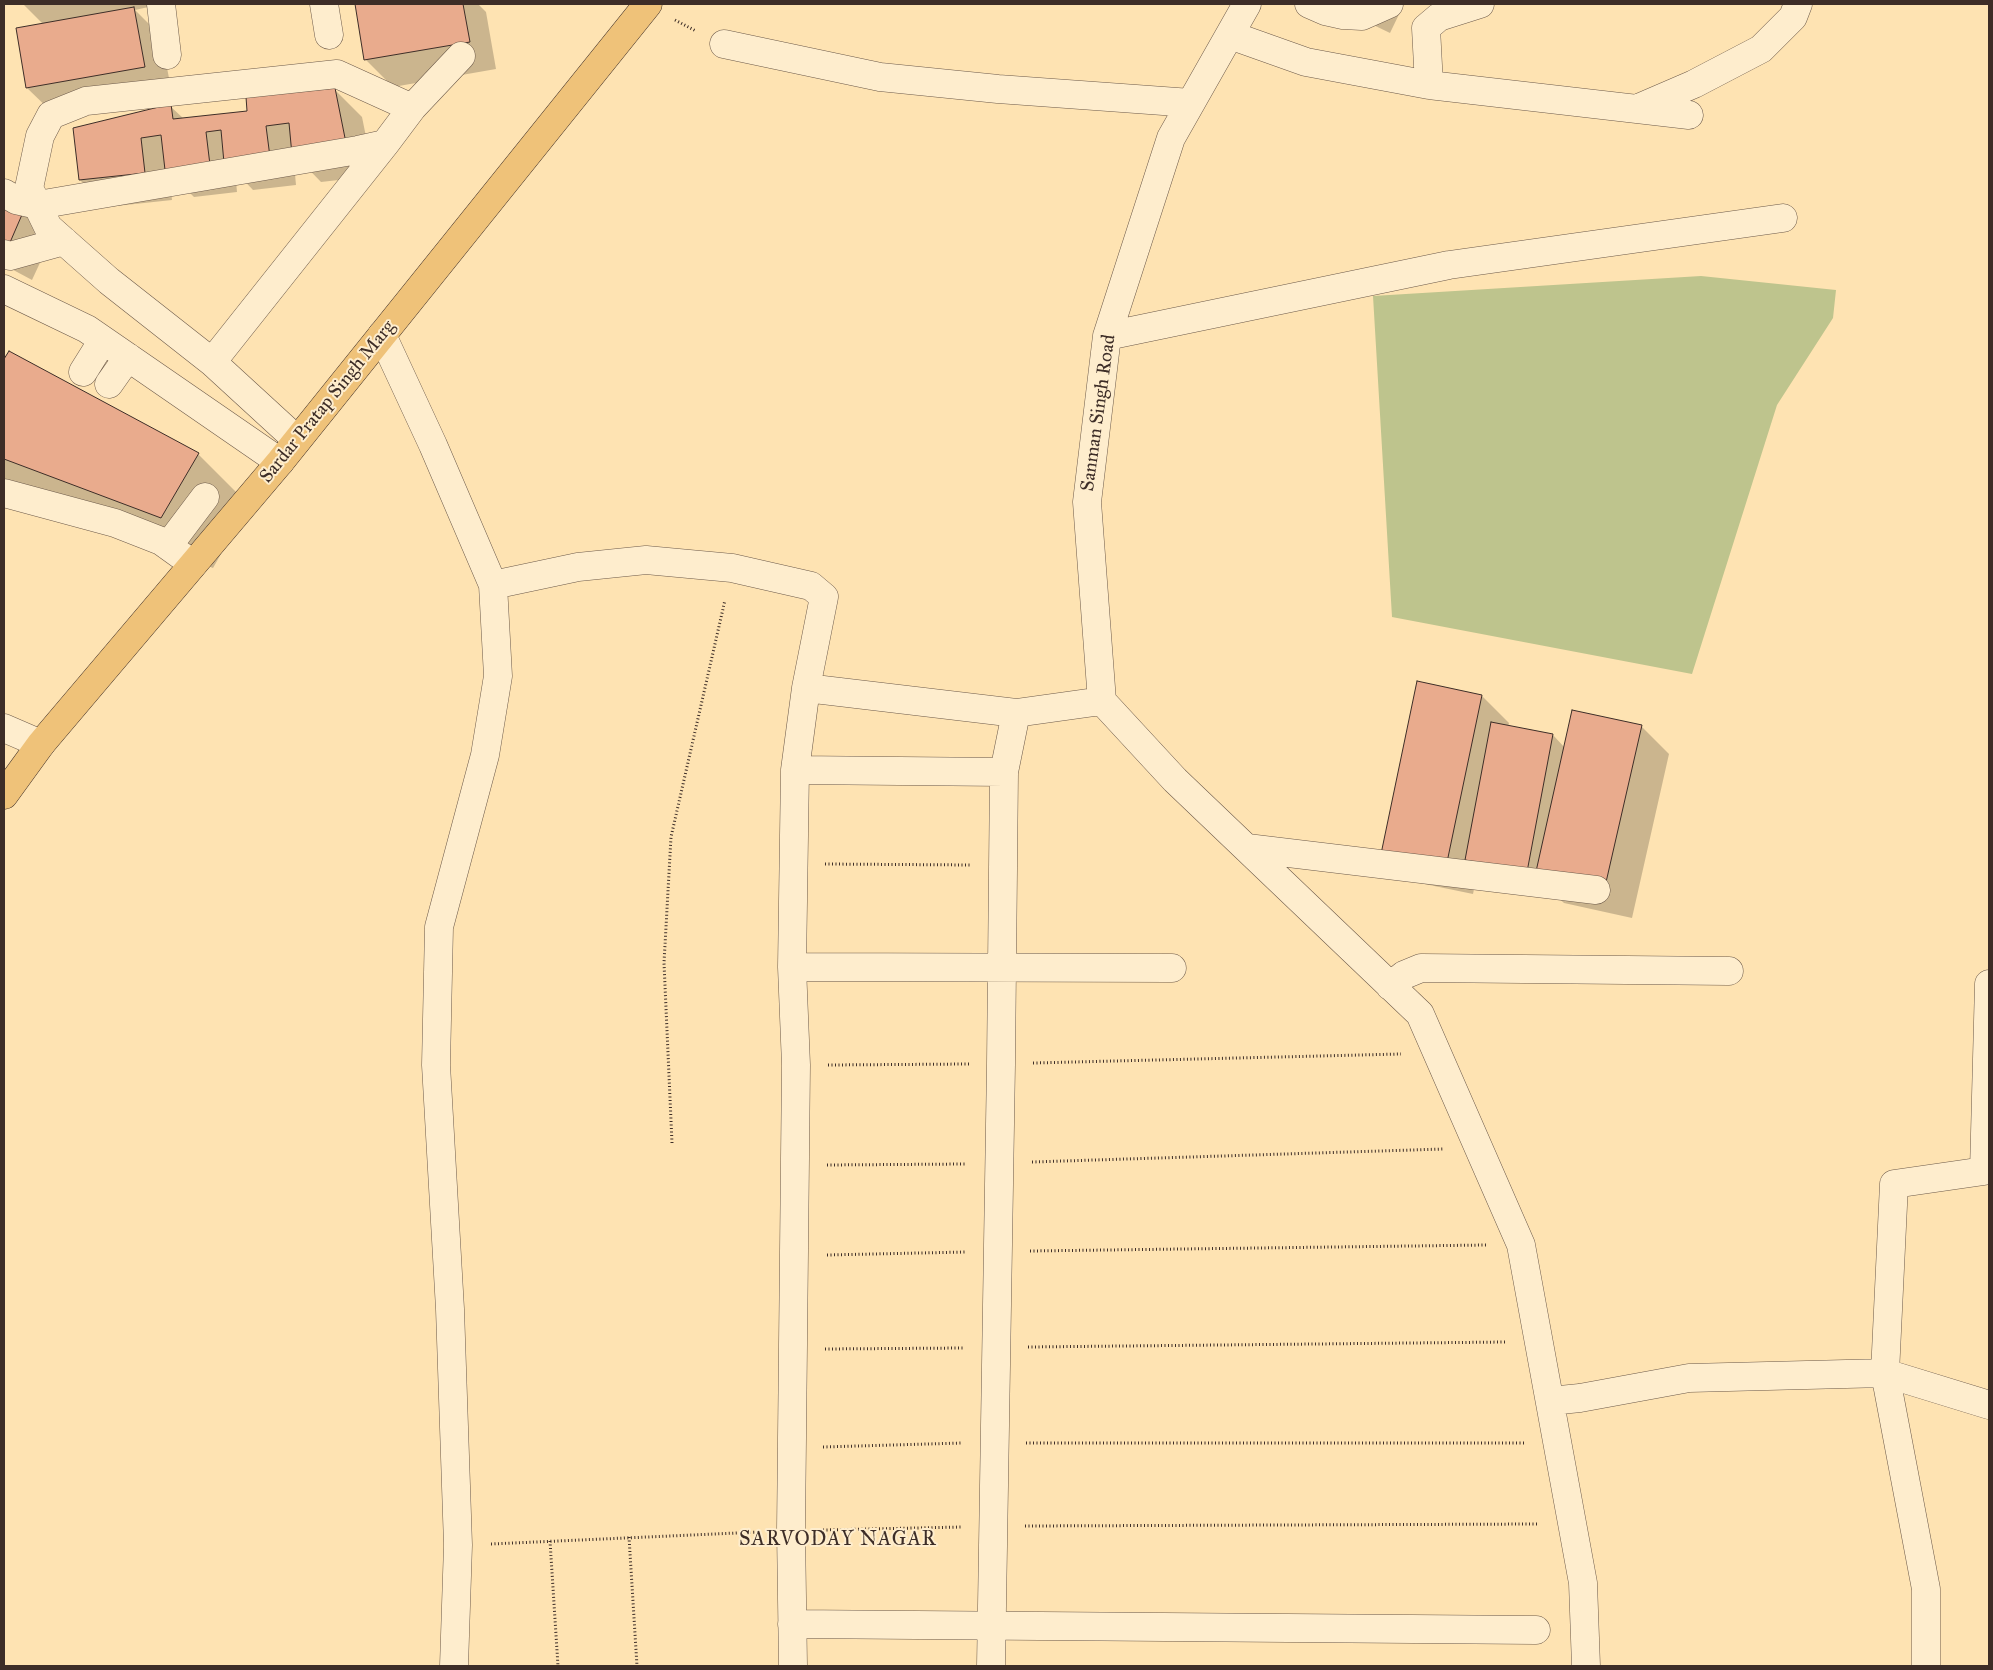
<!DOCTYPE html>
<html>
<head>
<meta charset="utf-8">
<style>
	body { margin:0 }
	#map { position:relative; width:1993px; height:1670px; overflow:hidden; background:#fee3b2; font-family:"IM FELL Great Primer",serif }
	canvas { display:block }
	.frame { position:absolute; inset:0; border:5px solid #3d2d27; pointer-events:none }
</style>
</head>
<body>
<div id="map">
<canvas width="1993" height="1670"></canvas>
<div class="frame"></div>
</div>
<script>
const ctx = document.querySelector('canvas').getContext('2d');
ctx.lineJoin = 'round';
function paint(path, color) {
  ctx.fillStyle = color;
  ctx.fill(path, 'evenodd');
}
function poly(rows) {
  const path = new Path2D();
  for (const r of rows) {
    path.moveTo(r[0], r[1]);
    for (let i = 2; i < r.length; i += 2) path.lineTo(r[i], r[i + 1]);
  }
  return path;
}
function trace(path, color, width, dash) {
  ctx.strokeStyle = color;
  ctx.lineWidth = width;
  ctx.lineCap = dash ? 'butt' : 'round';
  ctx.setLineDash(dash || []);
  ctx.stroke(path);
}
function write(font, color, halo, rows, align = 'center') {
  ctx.font = font + ' "IM FELL Great Primer",serif';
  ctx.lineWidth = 4;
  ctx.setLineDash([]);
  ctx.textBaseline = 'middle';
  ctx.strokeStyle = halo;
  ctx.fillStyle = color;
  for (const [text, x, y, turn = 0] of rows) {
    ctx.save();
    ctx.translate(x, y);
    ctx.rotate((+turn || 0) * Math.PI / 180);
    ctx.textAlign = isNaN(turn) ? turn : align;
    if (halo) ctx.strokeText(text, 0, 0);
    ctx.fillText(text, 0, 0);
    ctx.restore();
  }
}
const green = poly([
	[1701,276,1836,290,1833,318,1777,405,1692,674,1392,617,1373,296]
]);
const shadow = poly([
	[23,4,162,4,135,10,161,36,172,94,55,115,27,88,44,25],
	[356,4,478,4,486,12,496,69,393,87,366,60],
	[1330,4,1404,4,1390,33],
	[335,90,362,117,374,176,321,182,293,153,296,185,253,190,235,171,237,192,194,197,169,172,172,200,107,207,80,180,74,129,170,106,184,119,248,112],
	[4,201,23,211,51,239,32,280,4,265],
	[10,353,198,454,249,505,213,568,4,490,4,361],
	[1482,696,1509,723,1508,727,1553,735,1565,748,1641,726,1669,754,1632,918,1564,903,1555,895,1554,899,1494,887,1478,871,1473,894,1410,881]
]);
const building = poly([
	[355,4,463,4,470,42,364,60,355,4],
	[134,7,145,67,26,88,16,28,134,7],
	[335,88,347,148,292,155,289,123,266,126,270,157,224,163,221,130,206,132,210,165,165,170,161,135,141,138,145,173,79,180,73,128,171,104,173,119,247,111,246,97,335,88],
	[4,200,24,210,5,254,4,253,4,200],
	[9,351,199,453,161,518,4,459,4,359,9,351],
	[1417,681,1482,695,1446,867,1381,854,1417,681],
	[1572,710,1642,725,1604,891,1535,876,1572,710],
	[1491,722,1553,734,1527,872,1465,860,1491,722]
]);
const path = poly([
	[675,20,696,31],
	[825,864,971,865],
	[1033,1063,1401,1054],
	[828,1065,969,1064],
	[672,1143,664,963,671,837,725,600],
	[1032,1162,1443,1149],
	[827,1165,966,1164],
	[1030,1251,1486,1245],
	[827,1255,966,1252],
	[1028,1347,1506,1342],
	[825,1349,964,1348],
	[1026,1443,1524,1443],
	[823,1447,962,1443],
	[1025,1526,1539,1524],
	[823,1530,962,1527],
	[629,1537,637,1666],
	[550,1541,558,1666],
	[491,1544,759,1532]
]);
const minor = poly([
	[161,4,167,55],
	[324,4,329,35],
	[1309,4,1325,11,1343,15,1362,16,1389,4],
	[1230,35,1306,62,1429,85,1689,115],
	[724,44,880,77,998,89,1191,103],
	[1429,85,1426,28,1439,17,1480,4],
	[1636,109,1694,84,1761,49,1793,17,1798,4],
	[4,193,16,200,38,205,358,150,385,144,412,108],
	[4,254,10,256,64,241],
	[4,289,87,329,280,462],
	[382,335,433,445,493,585,498,676,485,755,439,927,436,1065,450,1309,458,1545,454,1666],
	[1107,336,1449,265,1783,218],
	[212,362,109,281,48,227,29,188,40,136,51,115,86,101,337,74,412,108,461,56],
	[83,372,103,340],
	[109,384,128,357],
	[297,440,212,362,385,144],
	[4,493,115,523,161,541,193,564],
	[168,546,205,497],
	[493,585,578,567,646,560,732,568,811,586,824,597,806,688,795,770,792,967,796,1065,791,1531,793,1666],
	[806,688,1016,713,1102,701],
	[1102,701,1175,780,1420,1014,1521,1245,1583,1583,1586,1666],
	[1102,701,1087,502,1107,336,1171,138,1247,4],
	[4,728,41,744],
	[795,770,1004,772],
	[1247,848,1596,890],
	[792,967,1172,968],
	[1390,986,1404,975,1421,968,1729,971],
	[1550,1401,1580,1398,1689,1378,1885,1373,1989,1405],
	[792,1624,1536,1630],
	[991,1666,1001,1064,1004,772,1016,713],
	[1926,1666,1926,1589,1885,1373,1894,1184,1984,1171,1989,984]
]);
const major = poly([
	[4,795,41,744,280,462,648,4]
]);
const streetNames = [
	["Sardar Pratap Singh Marg",328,402,-51],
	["Sanman Singh Road",1099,413,-82]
];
const neighbourhoodNames = [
	["SARVODAY NAGAR",838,1540]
];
paint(green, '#bec48d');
paint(shadow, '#0003');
paint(building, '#e9ab8d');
trace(building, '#3d2d27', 1);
trace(minor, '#6d5a4a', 29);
trace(major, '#3d2d27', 29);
trace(path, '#3d2d27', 3, [1, 2.5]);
trace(minor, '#feedcd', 28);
trace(major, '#efc279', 28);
write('19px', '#3d2d27', '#feedcd', streetNames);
ctx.letterSpacing = '1px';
write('20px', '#3d2d27', '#feedcd', neighbourhoodNames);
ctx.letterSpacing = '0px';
</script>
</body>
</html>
